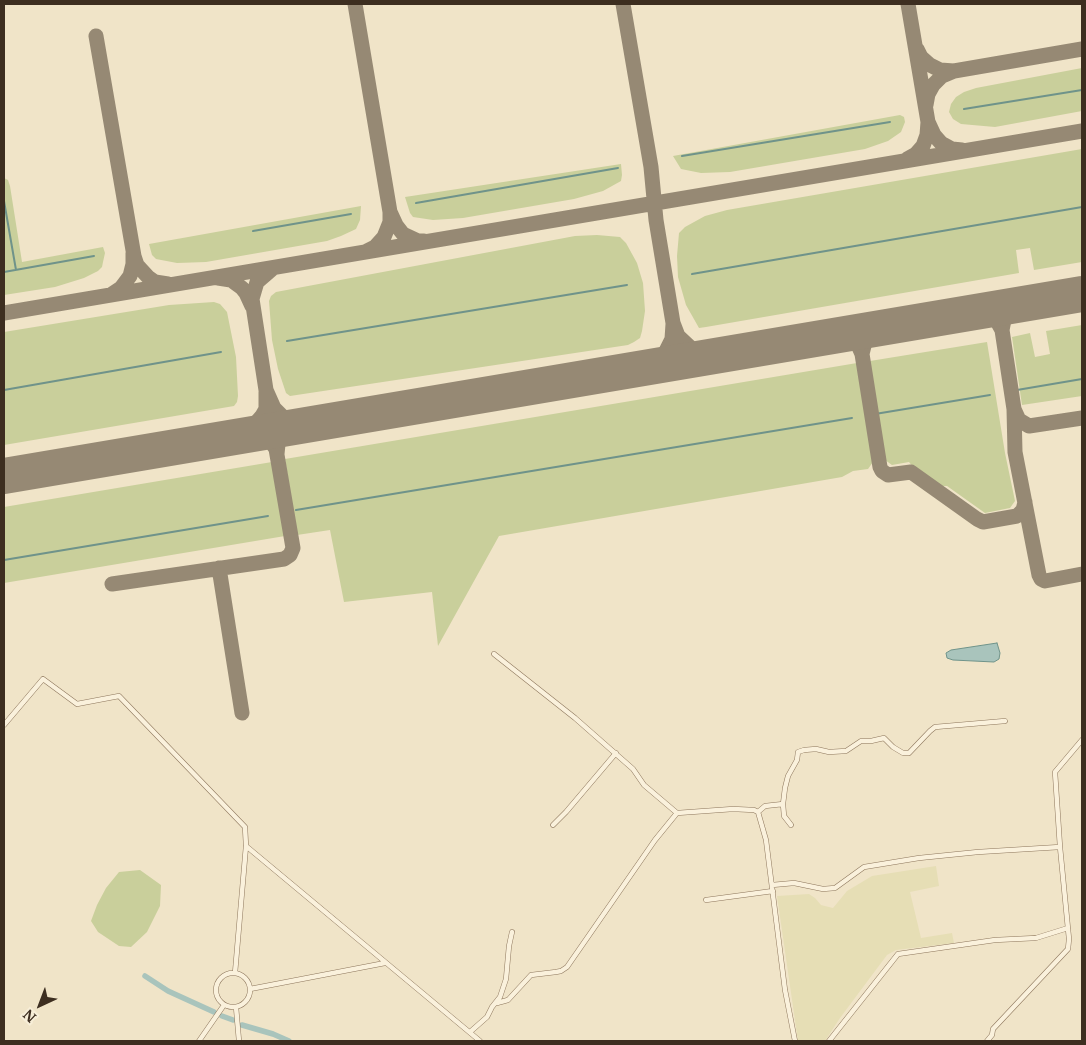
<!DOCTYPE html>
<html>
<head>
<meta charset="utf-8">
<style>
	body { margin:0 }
	#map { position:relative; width:1086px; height:1045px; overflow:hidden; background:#f0e4c8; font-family:Merriweather,serif }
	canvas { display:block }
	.frame { position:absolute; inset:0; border:5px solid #3d2e20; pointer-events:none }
	.north { position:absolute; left:15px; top:980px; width:50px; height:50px; -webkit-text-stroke:4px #f7eed8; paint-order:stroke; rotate:223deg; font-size:14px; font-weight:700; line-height:20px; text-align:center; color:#3d2e20 }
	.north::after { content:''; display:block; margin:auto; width:18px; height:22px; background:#3d2e20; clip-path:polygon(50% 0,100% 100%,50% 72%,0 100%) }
</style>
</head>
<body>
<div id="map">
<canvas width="1086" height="1045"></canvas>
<div class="frame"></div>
<div class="north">N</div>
</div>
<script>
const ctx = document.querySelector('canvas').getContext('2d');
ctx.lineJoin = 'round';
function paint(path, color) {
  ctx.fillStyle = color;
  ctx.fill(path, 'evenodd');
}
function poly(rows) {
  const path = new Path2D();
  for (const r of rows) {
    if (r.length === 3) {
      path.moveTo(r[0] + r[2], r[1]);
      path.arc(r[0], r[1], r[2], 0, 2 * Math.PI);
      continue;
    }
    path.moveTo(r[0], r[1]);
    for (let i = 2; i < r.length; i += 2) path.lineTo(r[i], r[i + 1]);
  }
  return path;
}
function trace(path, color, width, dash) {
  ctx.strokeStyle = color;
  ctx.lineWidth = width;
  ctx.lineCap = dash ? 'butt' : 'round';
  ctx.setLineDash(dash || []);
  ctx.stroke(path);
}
const farmland = poly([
	[936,866,939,886,910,892,921,938,952,933,954,943,896,950,887,955,840,1018,825,1041,798,1041,777,896,809,894,815,898,821,905,833,908,847,891,872,876]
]);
const green = poly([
	[1082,68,1082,111,995,127,961,124,953,119,949,112,951,104,956,97,964,92,976,88],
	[900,115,904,117,905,122,901,132,888,141,865,149,730,172,701,173,681,169,673,156],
	[1082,149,1082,262,1034,270,1030,248,1016,250,1019,273,706,327,699,328,686,305,678,277,677,256,679,233,685,227,705,216,727,210],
	[621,164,622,175,621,181,603,191,574,199,463,218,433,220,413,217,410,213,405,197],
	[4,178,8,180,10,186,22,262,103,247,105,253,103,262,102,267,98,271,84,278,55,287,4,295],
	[361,206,360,220,356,229,341,236,327,241,206,262,177,263,156,259,152,255,149,244],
	[597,235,620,237,626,243,637,263,643,283,645,311,642,331,640,338,634,342,628,345,290,396,286,393,278,369,272,340,269,301,271,296,276,292,575,236],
	[214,302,220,304,227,312,236,357,238,396,237,402,234,406,4,445,4,332,169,305],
	[1082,325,1082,396,1022,405,1012,337,1030,333,1035,357,1050,354,1046,331],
	[987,342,1005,453,1015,501,1010,508,985,513,947,486,940,486,913,467,909,462,892,465,885,460,870,361],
	[857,363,873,462,868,469,853,471,842,477,499,536,438,646,432,592,344,602,330,530,297,535,285,459],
	[272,462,285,536,4,583,4,507],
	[140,870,161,885,160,906,147,932,131,947,119,946,98,932,91,921,97,905,106,888,119,872]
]);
const water = poly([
	[997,643,1000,653,999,659,994,662,953,660,947,658,946,653,951,650,997,643]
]);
const stream = poly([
	[964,109,1082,90],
	[682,156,890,122],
	[4,201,16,270],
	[416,203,618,168],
	[253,231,351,214],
	[4,272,94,256],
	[692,274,1082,207],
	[287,341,627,285],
	[4,390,221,352],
	[1017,390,1082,379],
	[875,414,990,395],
	[296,510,852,418],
	[4,560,268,516]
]);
const canal = poly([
	[145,976,168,991,214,1012],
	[222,1016,233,1020],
	[242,1025,273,1034,289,1041]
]);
const taxiway = poly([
	[355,4,390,212,396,225,403,234,418,241,424,241],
	[623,4,651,167,656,220,673,323,678,336,693,350,704,355,718,355],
	[908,4,928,122,934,135,941,143,952,149,962,150],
	[96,36,134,256,137,265,148,277,155,282,168,284],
	[917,49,921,57,930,65,940,70,954,71,942,76,933,85,928,94,926,105],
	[954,71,1082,49],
	[907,159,916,154,923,146,927,135,928,122],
	[367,251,375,247,384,237,390,222,390,212],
	[272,269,257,282,252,299,266,390,274,408,283,417,293,422,309,424],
	[218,278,231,280,242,288,246,293,252,306],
	[112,294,121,288,130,276,133,264,133,253],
	[1021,304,1008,312,1004,320,1002,330,1014,409,1015,452,1039,575,1041,579,1045,581,1082,574],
	[974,312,989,315,997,321,1002,330],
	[4,313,1082,131],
	[881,328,871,333,866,338,862,354,880,467,882,471,888,475,911,472,977,519,983,522,1017,516,1023,510,1025,502],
	[835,336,845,337,852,340,858,345,862,354],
	[638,369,654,364,665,353,672,339,673,324],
	[1014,409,1019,420,1029,426,1082,418],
	[237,436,249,431,262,416,266,409,266,392],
	[277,454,278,444,281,438,287,431,293,427],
	[219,568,242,713],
	[112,584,284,559,290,555,293,548,276,449,271,442,265,437,250,434]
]);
const runway = poly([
	[4,476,1082,294]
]);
const minor = poly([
	[494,654,575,718,633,769,644,785,677,813,733,809,754,810,758,812,766,840,785,990,795,1041],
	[4,725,43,679,77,704,119,696,245,827,246,846,235,973],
	[758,812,765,806,783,804],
	[553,825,566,812,616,753],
	[791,825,784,816,783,804,785,788,788,776,797,760,798,752,804,750,816,749,829,752,846,751,861,741,871,741,884,738,893,747,903,753,909,753,930,731,935,727,1005,721],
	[246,846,480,1041],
	[772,885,794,883,823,889,835,888,864,867,919,858,978,852,1060,847],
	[706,900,773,891],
	[233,990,17],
	[250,989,385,963],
	[497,1003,508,1000,531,975,556,972,561,971,567,967,655,840,677,813],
	[236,1007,239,1041],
	[470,1032,487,1017,492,1007,500,997,506,979,509,946,512,932],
	[199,1041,224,1005],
	[829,1041,898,954,995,940,1036,938,1068,928],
	[987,1041,992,1035,993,1029,1068,949,1069,939,1060,847,1055,772,1082,740]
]);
paint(farmland, '#e6deb5');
paint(green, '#c9cf9b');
paint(water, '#a9c4bc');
trace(water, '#6f938a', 1);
trace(stream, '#6f938a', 2);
trace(canal, '#a9c4bc', 5.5);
trace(taxiway, '#968974', 15);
trace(runway, '#968974', 36);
trace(minor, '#8d765c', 5.5);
trace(minor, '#faf1dc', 4.5);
</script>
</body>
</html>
